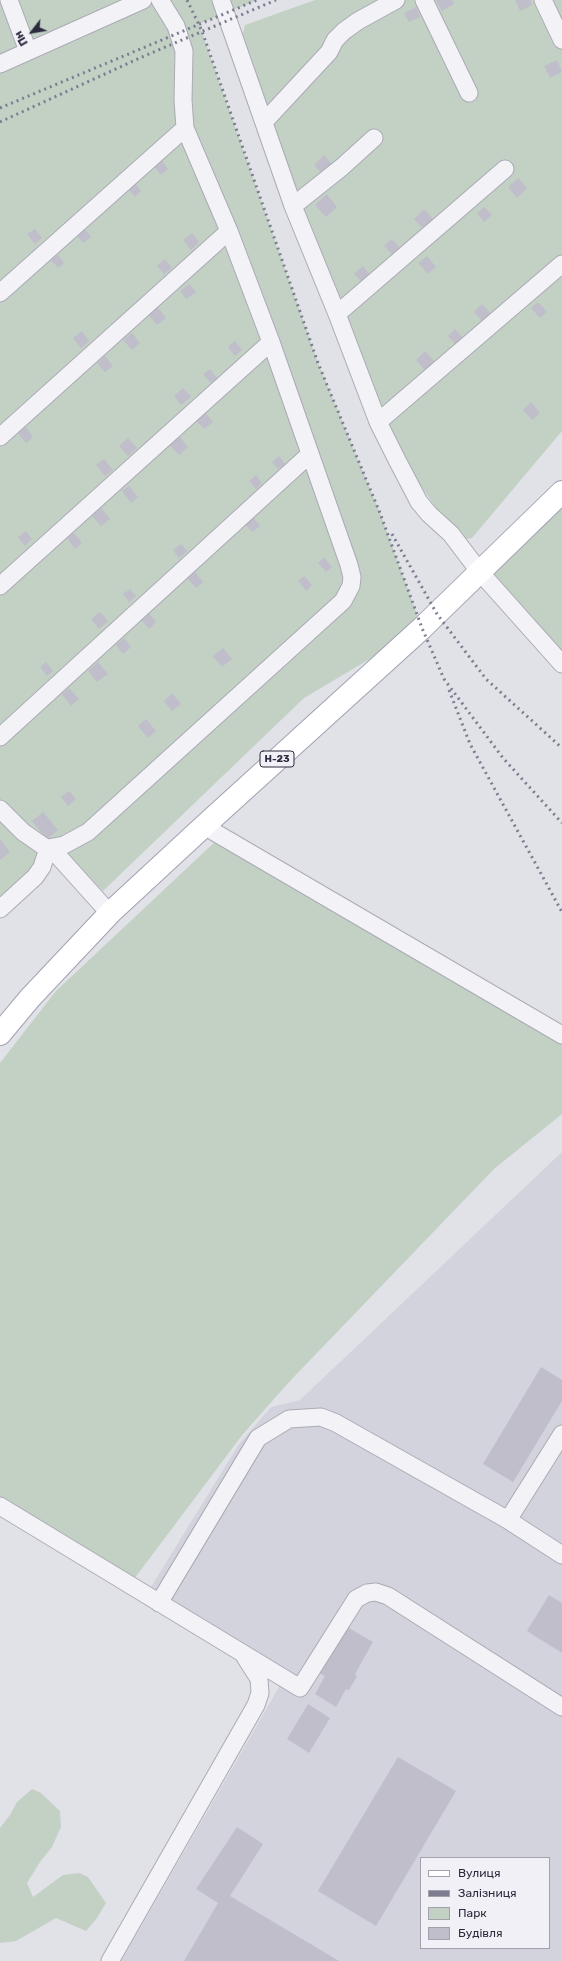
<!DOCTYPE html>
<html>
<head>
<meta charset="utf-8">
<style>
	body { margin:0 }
	#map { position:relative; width:562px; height:1961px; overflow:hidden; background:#e1e1e8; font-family:Rubik,sans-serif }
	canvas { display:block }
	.legend { position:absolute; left:420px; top:1857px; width:130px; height:92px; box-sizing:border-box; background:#f0f0f6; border:1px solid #a2a1ac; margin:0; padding:5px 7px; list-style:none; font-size:12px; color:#2c2b3e }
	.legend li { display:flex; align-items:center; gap:8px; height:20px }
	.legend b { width:20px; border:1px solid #a2a1ac }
	.north { position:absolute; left:12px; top:12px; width:40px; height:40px; -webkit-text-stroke:3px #f0f0f6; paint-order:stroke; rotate:239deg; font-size:11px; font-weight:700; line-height:16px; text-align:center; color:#2c2b3e }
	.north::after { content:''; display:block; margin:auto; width:14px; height:18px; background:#2c2b3e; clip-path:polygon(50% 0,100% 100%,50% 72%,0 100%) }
</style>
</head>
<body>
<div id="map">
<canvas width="562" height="1961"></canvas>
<ul class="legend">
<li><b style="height:5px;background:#fff"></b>Вулиця</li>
<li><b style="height:5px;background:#7d7c90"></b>Залізниця</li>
<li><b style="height:11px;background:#c3d1c5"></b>Парк</li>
<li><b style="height:11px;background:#bfbeca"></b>Будівля</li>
</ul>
<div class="north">Пн</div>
</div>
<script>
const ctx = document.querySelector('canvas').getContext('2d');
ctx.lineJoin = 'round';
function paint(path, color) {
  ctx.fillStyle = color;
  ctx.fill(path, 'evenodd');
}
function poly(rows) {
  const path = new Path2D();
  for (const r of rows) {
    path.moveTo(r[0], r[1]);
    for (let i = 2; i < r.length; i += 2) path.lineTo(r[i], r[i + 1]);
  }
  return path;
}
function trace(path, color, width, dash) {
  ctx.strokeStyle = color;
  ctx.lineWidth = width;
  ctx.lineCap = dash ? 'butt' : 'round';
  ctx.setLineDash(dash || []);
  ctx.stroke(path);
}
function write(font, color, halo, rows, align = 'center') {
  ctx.font = font + ' Rubik,sans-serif';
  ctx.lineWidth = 3;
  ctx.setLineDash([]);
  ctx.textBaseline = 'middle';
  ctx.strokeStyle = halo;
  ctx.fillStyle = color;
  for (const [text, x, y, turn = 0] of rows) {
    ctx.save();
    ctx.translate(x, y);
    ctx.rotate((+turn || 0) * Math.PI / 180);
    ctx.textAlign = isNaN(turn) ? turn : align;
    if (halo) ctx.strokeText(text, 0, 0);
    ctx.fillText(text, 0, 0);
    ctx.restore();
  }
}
const built = poly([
	[562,1152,562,1961,121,1961,286,1675,151,1587,239,1444,271,1407,300,1400],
	[421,1858,549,1858,549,1948,421,1948]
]);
const green = poly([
	[0,0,257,0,199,24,318,363,380,513,422,628,304,698,103,891,63,852,0,910],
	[315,0,562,0,562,431,472,538,462,540,447,525,389,438,367,389,242,37,245,25],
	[553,500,562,510,562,664,479,571],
	[218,839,562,1039,562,1114,494,1169,289,1382,243,1434,134,1579,0,1498,0,1063,56,991],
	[32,1789,41,1793,60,1811,61,1827,52,1847,40,1862,27,1883,33,1897,63,1875,79,1873,88,1877,106,1903,97,1918,86,1931,56,1918,16,1941,0,1943,0,1828,10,1815,17,1802]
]);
const building = poly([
	[436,0,452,0,454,4,442,11],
	[515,0,530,0,532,5,520,11],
	[416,7,420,17,409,22,404,13],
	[557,60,562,72,550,78,544,66],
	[324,155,334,167,324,176,314,165],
	[161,159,168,169,161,175,153,165],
	[518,178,527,188,517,198,508,187],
	[134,182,141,191,135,197,127,188],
	[327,194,337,207,326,217,315,205],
	[484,207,492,215,484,222,477,213],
	[424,209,434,220,424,229,414,219],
	[84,228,91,237,83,243,76,234],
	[35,229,42,238,35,244,27,234],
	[192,233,199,242,191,250,183,240],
	[392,239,400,248,393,255,384,246],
	[58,255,64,263,58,268,51,260],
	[427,256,436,267,428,274,418,263],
	[165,259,172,268,164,274,157,266],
	[363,266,370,275,362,282,354,274],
	[189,284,196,292,186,299,180,291],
	[538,302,547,312,540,318,531,308],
	[482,304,491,314,483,322,474,312],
	[157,307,166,318,157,325,148,314],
	[455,329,463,338,456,345,448,336],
	[82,331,89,341,81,348,73,338],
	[132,333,140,343,132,350,123,340],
	[235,341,242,350,235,356,228,347],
	[425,351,435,362,426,371,416,360],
	[105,356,113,366,105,372,97,363],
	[210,369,217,378,211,383,203,374],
	[183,388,191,397,181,405,174,396],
	[531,402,540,413,532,420,523,410],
	[205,412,213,422,204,429,196,420],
	[26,427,33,437,26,443,18,433],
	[180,437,188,447,179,455,170,445],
	[128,438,137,448,128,456,119,446],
	[279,456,285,464,278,469,272,462],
	[104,459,113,470,105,476,96,465],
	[256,475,262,483,256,489,249,481],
	[129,486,138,497,131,503,122,491],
	[101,508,110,519,101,526,92,516],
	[254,518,260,526,252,532,246,525],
	[26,531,32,539,25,546,18,537],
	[74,533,82,543,75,549,67,538],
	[181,544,187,551,179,558,173,550],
	[324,557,332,567,326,572,318,563],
	[195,572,203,582,196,588,187,578],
	[304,576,312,585,306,591,298,581],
	[130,589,136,596,129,602,123,594],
	[100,612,108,621,99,629,91,619],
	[149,613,156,622,149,629,141,619],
	[124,638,131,647,123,654,116,645],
	[223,648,232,659,222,667,213,656],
	[46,662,53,671,47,676,40,667],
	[98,662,108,674,97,682,88,671],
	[69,688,79,699,71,706,62,694],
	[172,693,181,704,172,711,164,701],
	[146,719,156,731,148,738,138,726],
	[69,791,76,799,68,806,61,797],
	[43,812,58,830,47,839,32,821],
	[0,839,10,852,0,860],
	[541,1367,562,1380,562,1401,513,1482,483,1464],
	[549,1595,562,1603,562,1653,527,1631],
	[347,1627,373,1642,355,1674,357,1676,349,1690,346,1689,336,1707,315,1694,325,1676,319,1673],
	[308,1704,330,1718,309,1753,287,1739],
	[398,1757,456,1791,376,1926,318,1891],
	[237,1827,263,1844,230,1896,339,1961,184,1961,218,1903,196,1889]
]);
const minor = poly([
	[9,0,28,51],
	[221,0,293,206,337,314,378,422,397,460,419,502,429,514,451,534,479,571,562,664],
	[424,0,469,93],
	[543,0,562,40],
	[0,64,143,0],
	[264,122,329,52,335,40,344,31,358,21,396,0],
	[293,206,342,167,374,138],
	[0,293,185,128],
	[337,314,505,169],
	[378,422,562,264],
	[0,437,229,231],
	[0,586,271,342],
	[0,737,310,454],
	[0,809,23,832,59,857,103,906,111,912],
	[204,826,562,1035],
	[48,848,64,845,88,832,343,601,351,586,352,577,349,565,271,342,229,231,185,128,183,100,184,51,176,26,160,0],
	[0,909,35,877,42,867,48,848],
	[0,1506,300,1688,356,1599,367,1593,376,1592,388,1596,562,1707],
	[508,1520,562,1555],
	[159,1603,258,1438,289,1419,321,1417,336,1423,508,1520,562,1434],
	[110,1961,256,1705,260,1693,259,1679,245,1657]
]);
const major = poly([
	[0,1034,30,998,111,912,204,826,422,628,562,492]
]);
const rail = poly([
	[187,0,202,31,318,363,380,513,422,628,444,679,503,758,562,823],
	[0,108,257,0],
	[0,122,142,57,276,0],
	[392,534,437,614,486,679,562,748],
	[449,690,470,744,562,912]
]);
const shields = [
	[277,759,34]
];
const shieldNames = [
	["Н-23",277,759]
];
paint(built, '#d3d3dd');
paint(green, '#c3d1c5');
paint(building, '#bfbeca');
trace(minor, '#abaab5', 19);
trace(major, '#a2a1b3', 24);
trace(minor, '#f3f3f7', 17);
trace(major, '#fff', 22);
trace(rail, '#7d7c90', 3, [2, 4]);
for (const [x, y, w] of shields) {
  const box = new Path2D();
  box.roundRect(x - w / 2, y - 8, w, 16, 3);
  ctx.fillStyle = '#f0f0f6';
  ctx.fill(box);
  trace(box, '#2c2b3e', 1);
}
write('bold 10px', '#2c2b3e', null, shieldNames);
</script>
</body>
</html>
